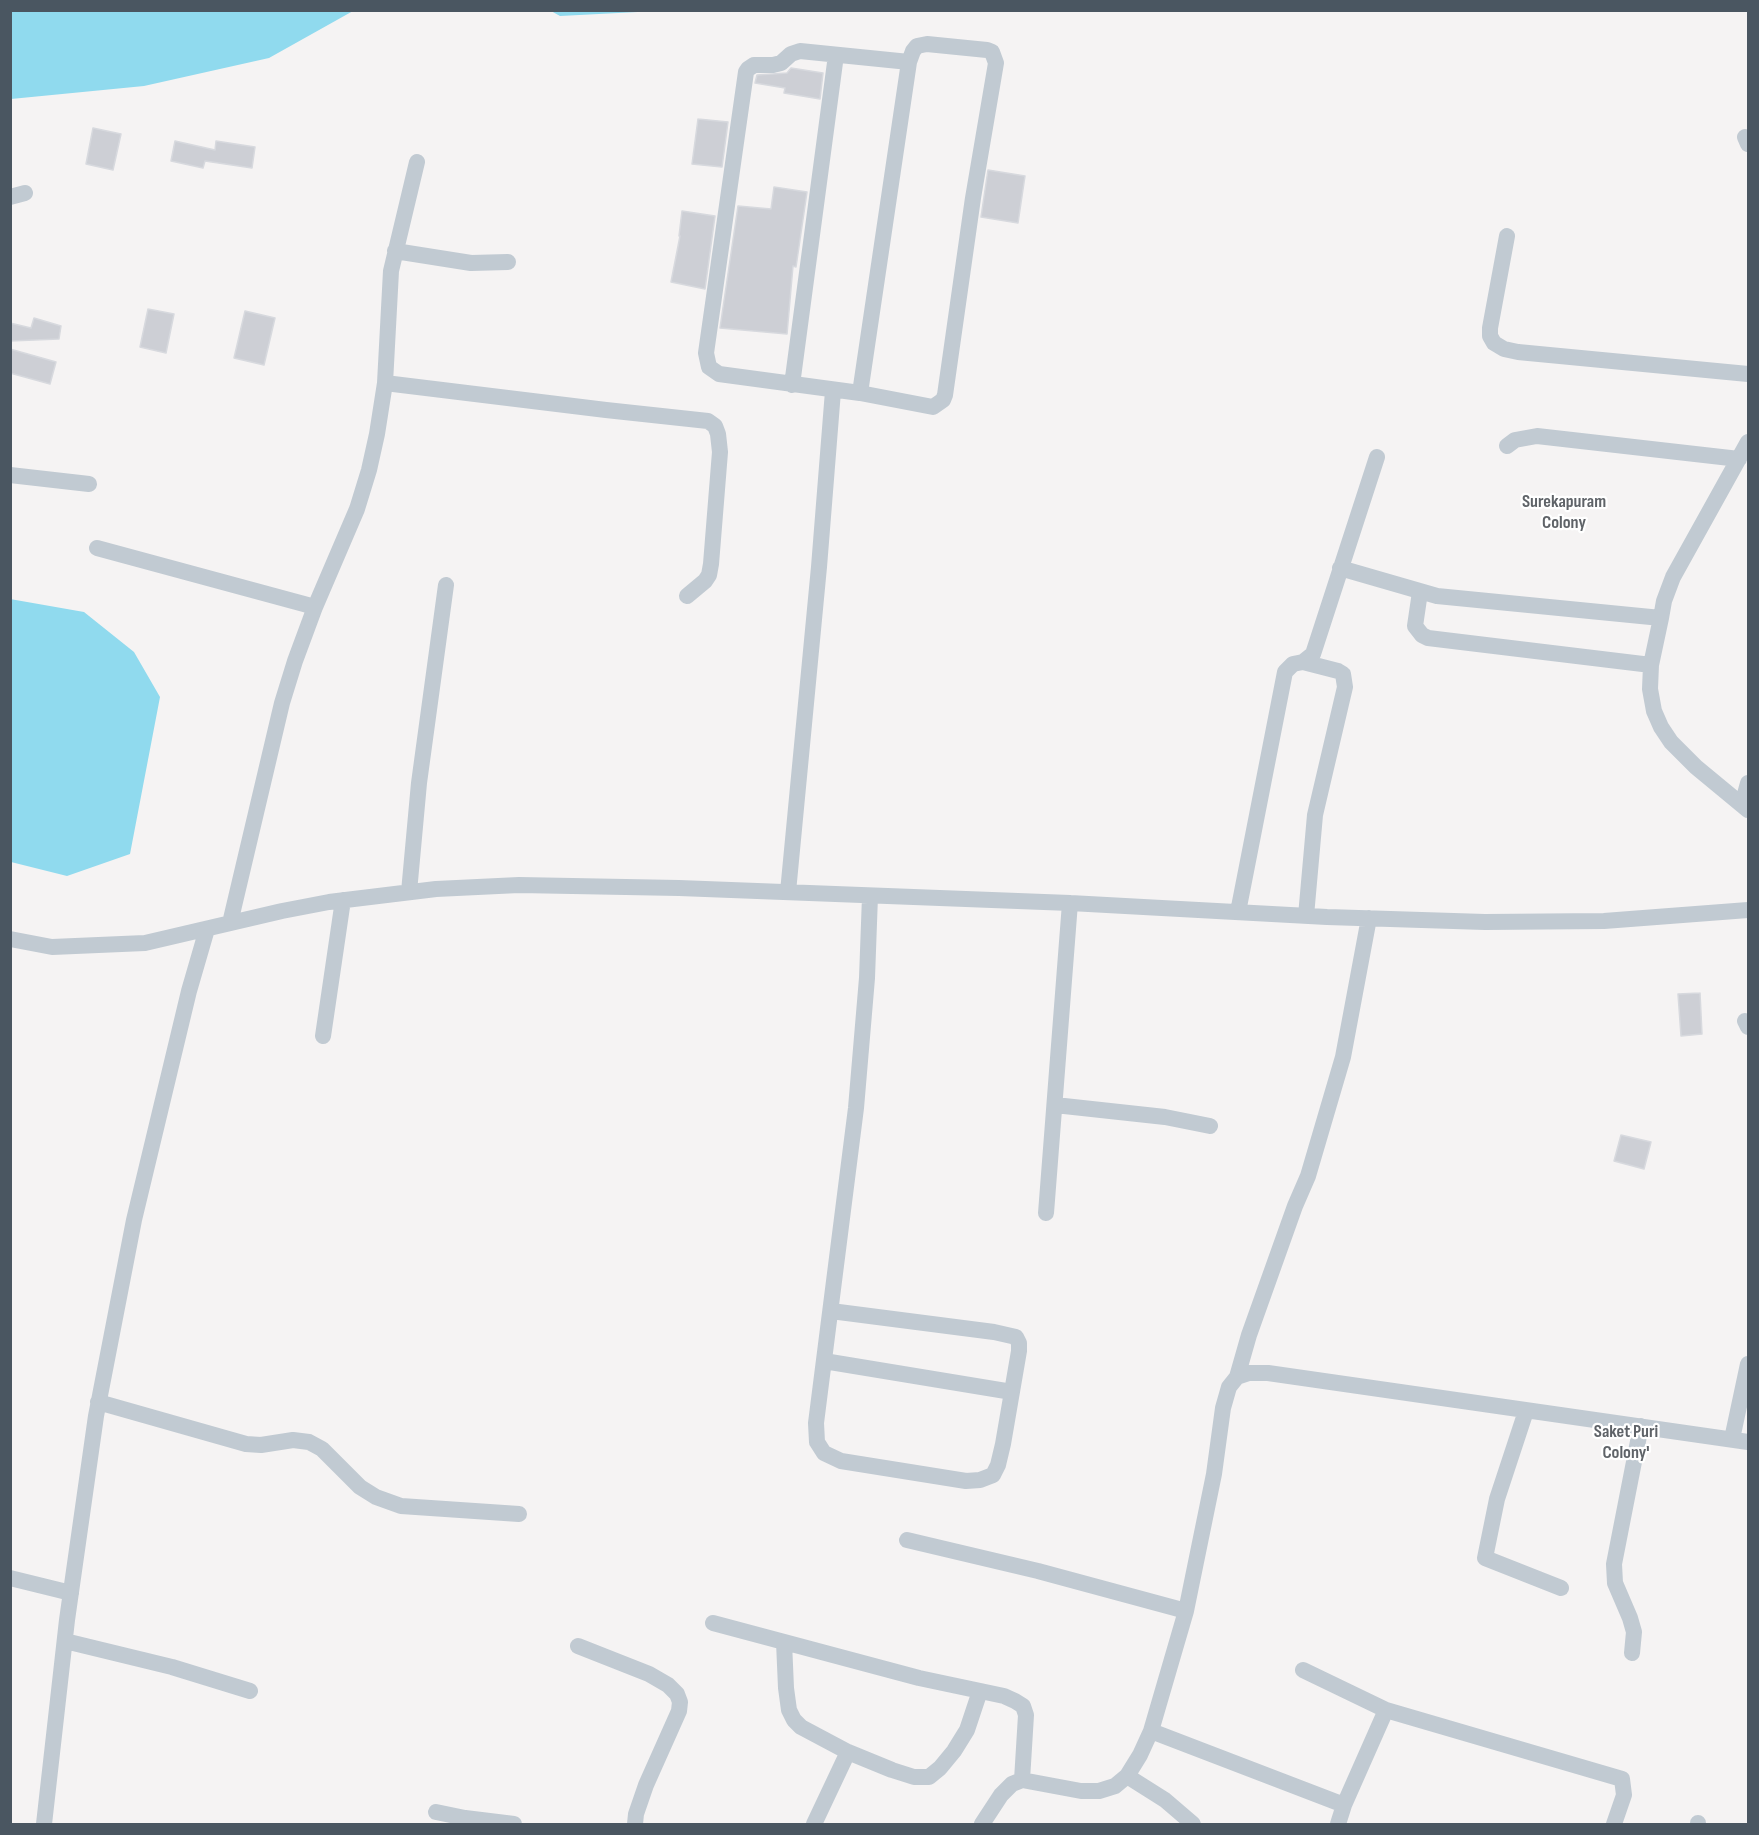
<!DOCTYPE html>
<html>
<head>
<meta charset="utf-8">
<style>
	body { margin:0 }
	#map { position:relative; width:1759px; height:1835px; overflow:hidden; background:#f5f3f3; font-family:"Sofia Sans Condensed",sans-serif }
	canvas { display:block }
	.frame { position:absolute; inset:0; border:12px solid #4a5661; pointer-events:none }
</style>
</head>
<body>
<div id="map">
<canvas width="1759" height="1835"></canvas>
<div class="frame"></div>
</div>
<script>
const ctx = document.querySelector('canvas').getContext('2d');
ctx.lineJoin = 'round';
function paint(path, color) {
  ctx.fillStyle = color;
  ctx.fill(path, 'evenodd');
}
function poly(rows) {
  const path = new Path2D();
  for (const r of rows) {
    path.moveTo(r[0], r[1]);
    for (let i = 2; i < r.length; i += 2) path.lineTo(r[i], r[i + 1]);
  }
  return path;
}
function trace(path, color, width, dash) {
  ctx.strokeStyle = color;
  ctx.lineWidth = width;
  ctx.lineCap = dash ? 'butt' : 'round';
  ctx.setLineDash(dash || []);
  ctx.stroke(path);
}
function write(font, color, halo, rows, align = 'center') {
  ctx.font = font + ' "Sofia Sans Condensed",sans-serif';
  ctx.lineWidth = 4.5;
  ctx.setLineDash([]);
  ctx.textBaseline = 'middle';
  ctx.strokeStyle = halo;
  ctx.fillStyle = color;
  for (const [text, x, y, turn = 0] of rows) {
    ctx.save();
    ctx.translate(x, y);
    ctx.rotate((+turn || 0) * Math.PI / 180);
    ctx.textAlign = isNaN(turn) ? turn : align;
    if (halo) ctx.strokeText(text, 0, 0);
    ctx.fillText(text, 0, 0);
    ctx.restore();
  }
}
const water = poly([
	[11,10,353,10,353,11,269,58,144,86,11,99],
	[551,11,657,11,560,16],
	[10,599,84,612,134,652,160,697,130,854,67,876,11,862]
]);
const building = poly([
	[791,68,823,73,820,99,784,93,785,88,755,83,757,75,787,73,791,68],
	[698,119,728,122,722,167,692,164,698,119],
	[93,128,121,134,113,170,86,164,93,128],
	[175,141,215,150,216,141,255,147,252,168,205,161,203,168,171,161,175,141],
	[988,170,1025,176,1018,223,981,217,988,170],
	[774,187,807,192,796,267,793,266,787,334,720,328,738,206,771,209,774,187],
	[682,211,715,216,705,289,671,282,680,236,679,236,682,211],
	[148,309,174,314,166,353,140,347,148,309],
	[245,311,275,318,264,365,234,358,245,311],
	[34,318,61,326,59,339,10,341,10,323,31,328,34,318],
	[10,349,56,362,50,384,10,373,10,349],
	[1700,993,1702,1034,1681,1036,1678,994,1700,993],
	[1621,1135,1651,1142,1644,1169,1614,1161,1621,1135]
]);
const minor = poly([
	[1745,137,1748,144],
	[10,197,25,193],
	[1507,236,1490,328,1490,336,1494,343,1504,349,1518,352,1748,374],
	[395,251,471,263,508,262],
	[385,383,606,410,708,421,715,426,718,434,720,452,711,564,709,575,705,581,687,596],
	[792,385,836,55],
	[860,393,909,62,800,51,791,54,781,63,773,65,754,65,748,69,746,72,706,353,709,367,719,374,860,393,933,407,943,400,945,395,973,198,996,63,992,52,987,50,927,44,917,46,913,51,909,62],
	[1748,442,1673,577,1664,601,1661,618,1651,665,1650,689,1654,711,1661,727,1671,742,1696,767,1748,810],
	[1507,446,1515,440,1537,436,1739,459],
	[10,475,89,484],
	[97,548,315,607],
	[1340,568,1437,596,1661,618],
	[1420,592,1415,626,1422,635,1428,638,1651,665],
	[1303,662,1338,671,1343,674,1345,687,1315,815,1306,916],
	[1742,805,1748,783],
	[409,892,419,783,446,585],
	[788,892,819,567,833,391],
	[1238,912,1285,672,1293,664,1303,662,1313,654,1377,457],
	[230,923,282,703,295,661,315,607,357,509,369,470,377,434,385,383,391,271,417,162],
	[10,939,52,947,145,943,282,911,329,902,436,889,519,885,679,888,1070,903,1327,917,1485,922,1604,921,1748,910],
	[1745,1021,1748,1027],
	[323,1036,343,900],
	[1055,1105,1165,1117,1210,1126],
	[1046,1213,1070,903],
	[831,1311,994,1332,1016,1337,1019,1343,1019,1351,1003,1444,998,1465,993,1475,980,1480,966,1481,841,1461,824,1453,817,1442,816,1423,856,1108,867,978,870,896],
	[824,1361,1012,1392],
	[1237,1377,1249,1335,1295,1206,1308,1176,1343,1057,1369,918],
	[98,1402,246,1444,261,1445,293,1440,309,1442,322,1449,360,1487,376,1497,401,1506,519,1514],
	[1526,1411,1497,1499,1485,1558,1561,1588],
	[1732,1439,1748,1364],
	[907,1540,1038,1571,1186,1611],
	[10,1578,71,1593],
	[713,1623,919,1678,1004,1696,1015,1701,1023,1706,1026,1715,1022,1780],
	[65,1641,172,1667,250,1691],
	[784,1642,786,1688,789,1710,794,1720,801,1727,848,1752,892,1770,914,1777,929,1777,940,1768,954,1751,967,1730,980,1691],
	[578,1646,649,1674,668,1685,677,1694,680,1702,679,1711,646,1785,636,1814,635,1824],
	[1632,1653,1634,1632,1630,1618,1615,1583,1614,1564,1641,1426],
	[1303,1670,1386,1710,1622,1779,1624,1795,1614,1824],
	[1151,1731,1344,1805],
	[1127,1776,1165,1800,1193,1824],
	[436,1812,465,1818,514,1824],
	[44,1824,67,1620,96,1416,134,1220,189,991,207,929],
	[814,1824,848,1752],
	[982,1824,1001,1795,1012,1784,1022,1780,1081,1791,1099,1791,1115,1786,1127,1776,1140,1755,1151,1731,1186,1611,1214,1474,1223,1408,1229,1387,1237,1377,1249,1373,1268,1373,1748,1442],
	[1338,1824,1344,1805,1386,1710],
	[1698,1824,1698,1823]
]);
const neighbourhoodNames = [
	["Surekapuram",1564,502],
	["Colony",1564,523],
	["Saket Puri",1626,1432],
	["Colony'",1626,1453]
];
paint(water, '#90daee');
paint(building, '#cdcfd5');
trace(building, '#d7d9de', 1.5);
trace(minor, '#c1cad2', 16);
write('bold 18px', '#5f6368', '#fff', neighbourhoodNames);
</script>
</body>
</html>
